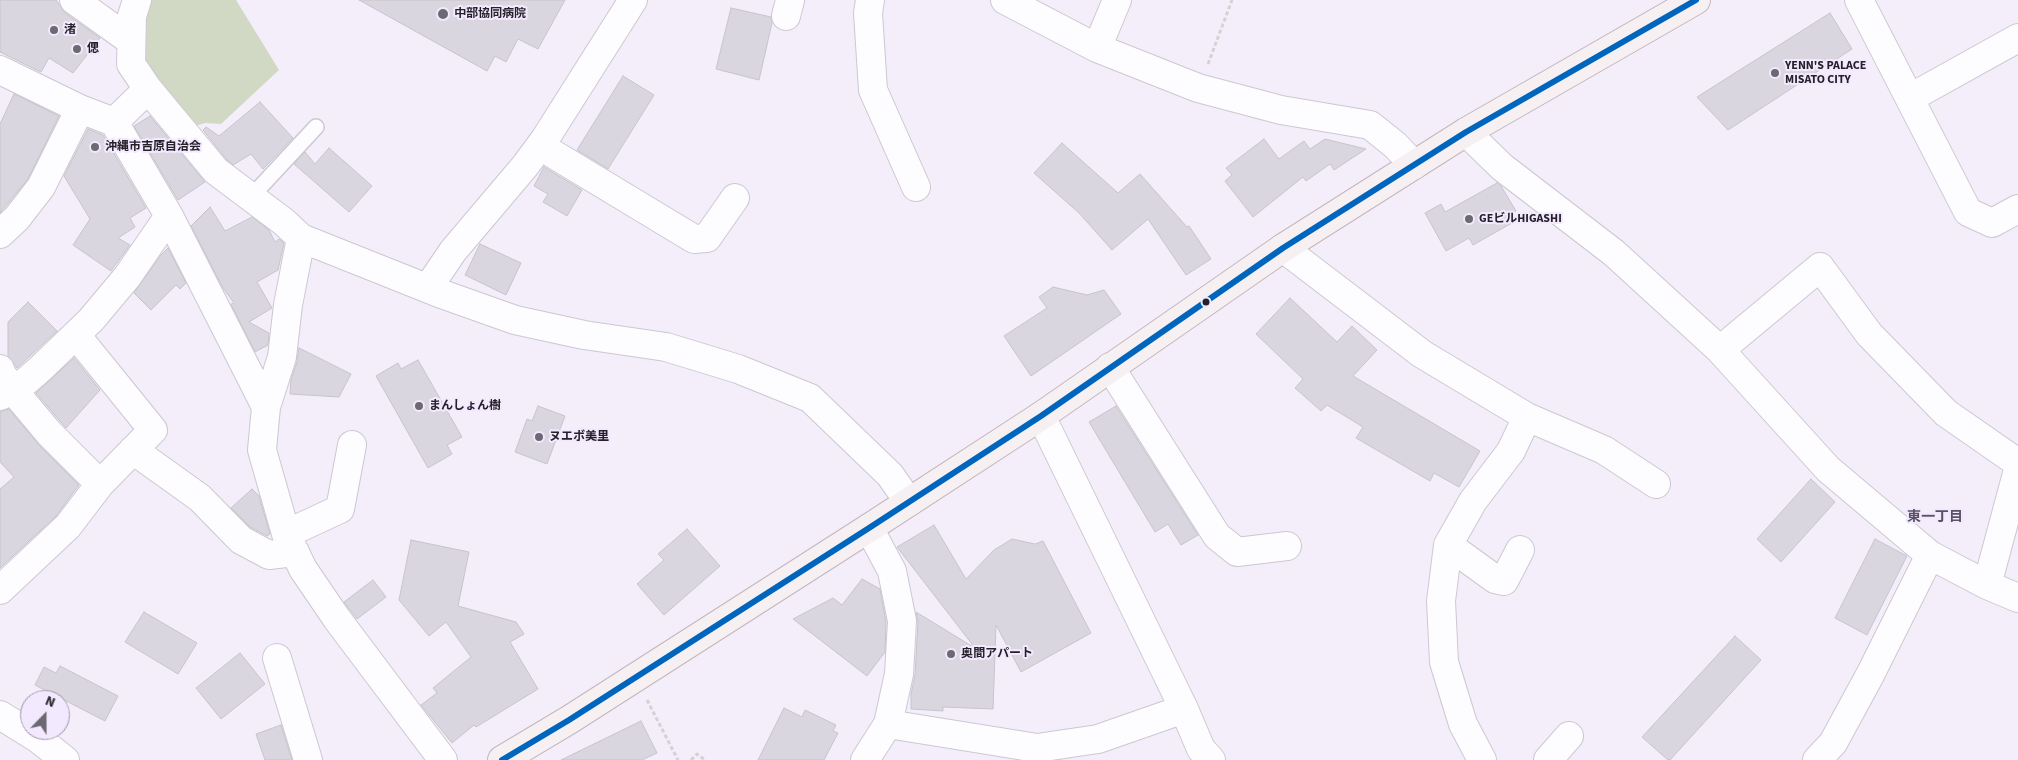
<!DOCTYPE html>
<html>
<head>
<meta charset="utf-8">
<style>
	body { margin:0 }
	#map { position:relative; width:2018px; height:760px; overflow:hidden; background:#f4eefa; font-family:"Source Sans 3",sans-serif }
	canvas { display:block }
	.north { position:absolute; left:20px; top:690px; width:50px; height:50px; box-sizing:border-box; background:#f3e9ff; border:1px solid #a099a9; border-radius:50%; rotate:22deg; font-size:14px; font-weight:700; line-height:20px; text-align:center; color:#242128 }
	.north::after { content:''; display:block; margin:auto; width:18px; height:22px; background:#6d6972; clip-path:polygon(50% 0,100% 100%,50% 72%,0 100%) }
</style>
</head>
<body>
<div id="map">
<canvas width="2018" height="760"></canvas>
<div class="north">N</div>
</div>
<script>
const ctx = document.querySelector('canvas').getContext('2d');
ctx.lineJoin = 'round';
function paint(path, color) {
  ctx.fillStyle = color;
  ctx.fill(path, 'evenodd');
}
function poly(rows) {
  const path = new Path2D();
  for (const r of rows) {
    path.moveTo(r[0], r[1]);
    for (let i = 2; i < r.length; i += 2) path.lineTo(r[i], r[i + 1]);
  }
  return path;
}
function trace(path, color, width, dash) {
  ctx.strokeStyle = color;
  ctx.lineWidth = width;
  ctx.lineCap = dash ? 'butt' : 'round';
  ctx.setLineDash(dash || []);
  ctx.stroke(path);
}
function write(font, color, halo, rows, align = 'center') {
  ctx.font = font + ' "Source Sans 3","Noto Sans JP",sans-serif';
  ctx.lineWidth = 4;
  ctx.setLineDash([]);
  ctx.textBaseline = 'middle';
  ctx.strokeStyle = halo;
  ctx.fillStyle = color;
  for (const [text, x, y, turn = 0] of rows) {
    ctx.save();
    ctx.translate(x, y);
    ctx.rotate((+turn || 0) * Math.PI / 180);
    ctx.textAlign = isNaN(turn) ? turn : align;
    if (halo) ctx.strokeText(text, 0, 0);
    ctx.fillText(text, 0, 0);
    ctx.restore();
  }
}
const green = poly([
	[150,0,236,0,279,70,221,124,205,123,192,127,144,65,146,12]
]);
const building = poly([
	[0,0,56,0,65,13,100,38,73,73,49,58,41,72,0,52,0,0],
	[359,0,565,0,538,49,518,39,506,62,495,56,487,71,359,0],
	[731,8,771,17,772,23,759,80,716,69,731,8],
	[1830,13,1852,49,1728,130,1697,97,1830,13],
	[623,76,654,95,608,169,577,150,623,76],
	[14,94,59,116,28,179,0,213,0,124,14,94],
	[260,102,293,138,263,169,251,154,233,165,227,160,203,130,206,127,219,136,260,102],
	[150,116,205,182,178,200,134,126,150,116],
	[88,129,103,135,146,208,130,218,135,227,118,238,130,245,111,271,73,245,90,219,64,176,88,129],
	[1264,139,1279,159,1304,141,1310,149,1325,139,1366,149,1334,170,1330,164,1306,181,1303,177,1253,217,1225,181,1232,175,1226,168,1264,139],
	[1062,143,1118,193,1140,174,1187,227,1189,226,1211,259,1186,275,1148,219,1112,250,1079,213,1034,173,1062,143],
	[329,148,372,186,349,212,294,164,305,152,315,164,329,148],
	[544,167,582,190,567,216,543,202,548,194,534,186,544,167],
	[1497,183,1501,186,1516,211,1508,216,1512,223,1473,245,1469,238,1446,251,1425,213,1441,204,1445,212,1497,183],
	[210,207,225,231,252,217,269,230,275,242,279,239,284,243,278,270,257,282,272,308,249,322,269,333,268,345,255,352,231,304,234,303,223,288,191,226,210,207],
	[480,244,521,263,506,295,465,275,480,244],
	[168,248,186,283,180,289,176,285,151,310,134,293,161,255,168,248],
	[1053,287,1087,295,1104,290,1121,314,1031,376,1004,336,1047,308,1039,297,1053,287],
	[1290,298,1337,342,1352,326,1377,350,1353,376,1480,451,1459,487,1434,473,1430,481,1356,438,1363,427,1327,405,1321,411,1295,388,1303,379,1256,334,1290,298],
	[28,302,57,331,17,368,8,356,8,322,28,302],
	[299,348,351,374,339,397,290,394,291,380,297,362,299,348],
	[74,358,100,390,66,428,36,393,74,358],
	[418,360,462,437,447,445,452,454,428,468,376,376,398,363,401,369,418,360],
	[538,406,565,416,547,464,515,452,527,419,532,421,538,406],
	[1116,406,1198,535,1181,545,1168,524,1155,532,1089,422,1116,406],
	[9,409,38,444,79,485,56,516,0,568,0,489,14,477,0,462,0,412,9,409],
	[1811,479,1835,502,1781,562,1757,539,1811,479],
	[252,489,259,496,270,534,267,536,250,527,231,508,252,489],
	[934,525,966,579,994,550,1012,539,1035,544,1043,541,1091,633,1021,672,996,625,993,709,943,707,943,711,911,709,911,694,915,675,918,622,916,612,975,648,897,547,934,525],
	[687,529,720,566,664,615,637,584,664,560,658,554,687,529],
	[1875,539,1907,556,1867,635,1835,618,1875,539],
	[411,540,469,552,458,606,516,622,524,634,510,642,538,689,476,727,474,725,452,743,421,705,437,693,433,688,471,657,446,622,429,636,399,600,411,540],
	[862,579,880,589,886,622,885,652,867,676,793,619,833,598,842,605,862,579],
	[373,580,386,597,357,619,344,602,373,580],
	[144,612,197,643,178,674,125,642,144,612],
	[1735,636,1761,660,1670,760,1668,760,1642,737,1735,636],
	[240,653,265,684,221,719,196,688,240,653],
	[60,666,118,696,105,721,35,685,44,667,56,673,60,666],
	[784,708,802,717,805,710,836,725,833,731,838,733,824,760,758,760,784,708],
	[641,721,657,753,642,760,561,760,641,721],
	[281,725,292,760,265,760,256,734,281,725]
]);
const path = poly([
	[1208,64,1232,0],
	[647,700,678,760],
	[691,760,697,754,705,760]
]);
const service = poly([
	[251,197,316,127]
]);
const minor = poly([
	[74,0,131,41],
	[137,0,132,16,131,64,148,89,216,171,284,222,301,238,439,293,515,320,584,335,666,347,738,369,810,398,890,475,909,502],
	[870,0,868,13,873,90,916,187],
	[1005,0,1097,48,1198,88,1281,110,1370,125,1395,145,1414,165],
	[1859,0,1968,212,1992,223,2018,209],
	[786,16,790,0],
	[1097,48,1117,0],
	[0,70,80,109,114,122,169,216,266,407],
	[1910,98,2018,38],
	[114,122,148,89],
	[1466,132,1502,167,1614,253,1720,350,1828,469,1930,555,1987,585,2018,598],
	[540,146,694,239,707,238,735,198],
	[0,234,17,218,41,187,80,109],
	[301,238,288,305,282,357,266,407,262,450,286,534,303,569,337,619,443,760],
	[1283,248,1422,354,1527,417,1511,451,1473,501,1448,545,1441,601,1444,662,1463,724,1482,760],
	[428,288,453,251,525,166,545,139,633,0],
	[1720,350,1820,267,1869,334,1946,413,2018,463],
	[1110,367,1217,536,1237,552,1287,546],
	[0,369,1,373,12,389,49,433,100,484],
	[0,396,25,382,40,369,91,320,127,277,169,216],
	[1041,416,1184,709,1201,749,1211,760],
	[1527,417,1604,450,1656,484],
	[133,450,200,498,241,540,269,555,295,552],
	[286,534,340,509,352,445],
	[1448,545,1495,579,1504,581,1520,550],
	[1987,585,2018,470],
	[0,590,68,526,100,484,153,430,76,335],
	[277,658,308,760],
	[0,715,37,738,65,760],
	[888,724,1037,748,1098,739,1184,709],
	[865,760,888,724,899,674,902,621,892,571,869,528],
	[1548,760,1569,736],
	[1817,760,1833,743,1870,675,1930,555]
]);
const primary = poly([
	[502,760,569,720,869,528,1041,416,1283,248,1466,132,1696,0]
]);
const bus1 = poly([
	[502,760,569,720,869,528,1041,416,1283,248,1466,132,1696,0]
]);
const markers = [
	[443,14,6,"#6d6972"],
	[54,30,5,"#6d6972"],
	[77,49,5,"#6d6972"],
	[1775,73,5,"#6d6972"],
	[95,147,5,"#6d6972"],
	[1469,219,5,"#6d6972"],
	[1206,302,4.5,"#242128"],
	[419,406,5,"#6d6972"],
	[539,437,5,"#6d6972"],
	[951,654,5,"#6d6972"]
];
const poiNames = [
	["中部協同病院",454,14],
	["渚",64,30],
	["偲",87,49],
	["YENN'S PALACE",1785,66],
	["MISATO CITY",1785,80],
	["沖縄市吉原自治会",105,147],
	["GEビルHIGASHI",1479,219],
	["まんしょん樹",429,406],
	["ヌエボ美里",549,437],
	["奥間アパート",961,654]
];
const neighbourhoodNames = [
	["東一丁目",1935,518]
];
paint(green, '#d1d9c5');
paint(building, '#dad6df');
trace(building, '#c7c3cc', 1);
trace(service, '#ccc8d1', 18);
trace(minor, '#ccc8d1', 30);
trace(primary, '#c4b6be', 30);
trace(path, '#d3d2d5', 3, [4, 2.5]);
trace(service, '#fdfcfe', 15);
trace(minor, '#fdfcfe', 28);
trace(primary, '#f7f0f2', 28);
trace(bus1, '#0065bd', 6);
for (const [x, y, r, color] of markers) {
  const dot = new Path2D();
  dot.arc(x, y, r, 0, 2 * Math.PI);
  ctx.fillStyle = color;
  ctx.fill(dot);
  trace(dot, '#f3e9ff', 2);
}
write('bold 12px', '#242128', '#f3e9ff', poiNames, 'left');
write('bold 14px', '#5a5264', '#f3e9ff', neighbourhoodNames);
</script>
</body>
</html>
